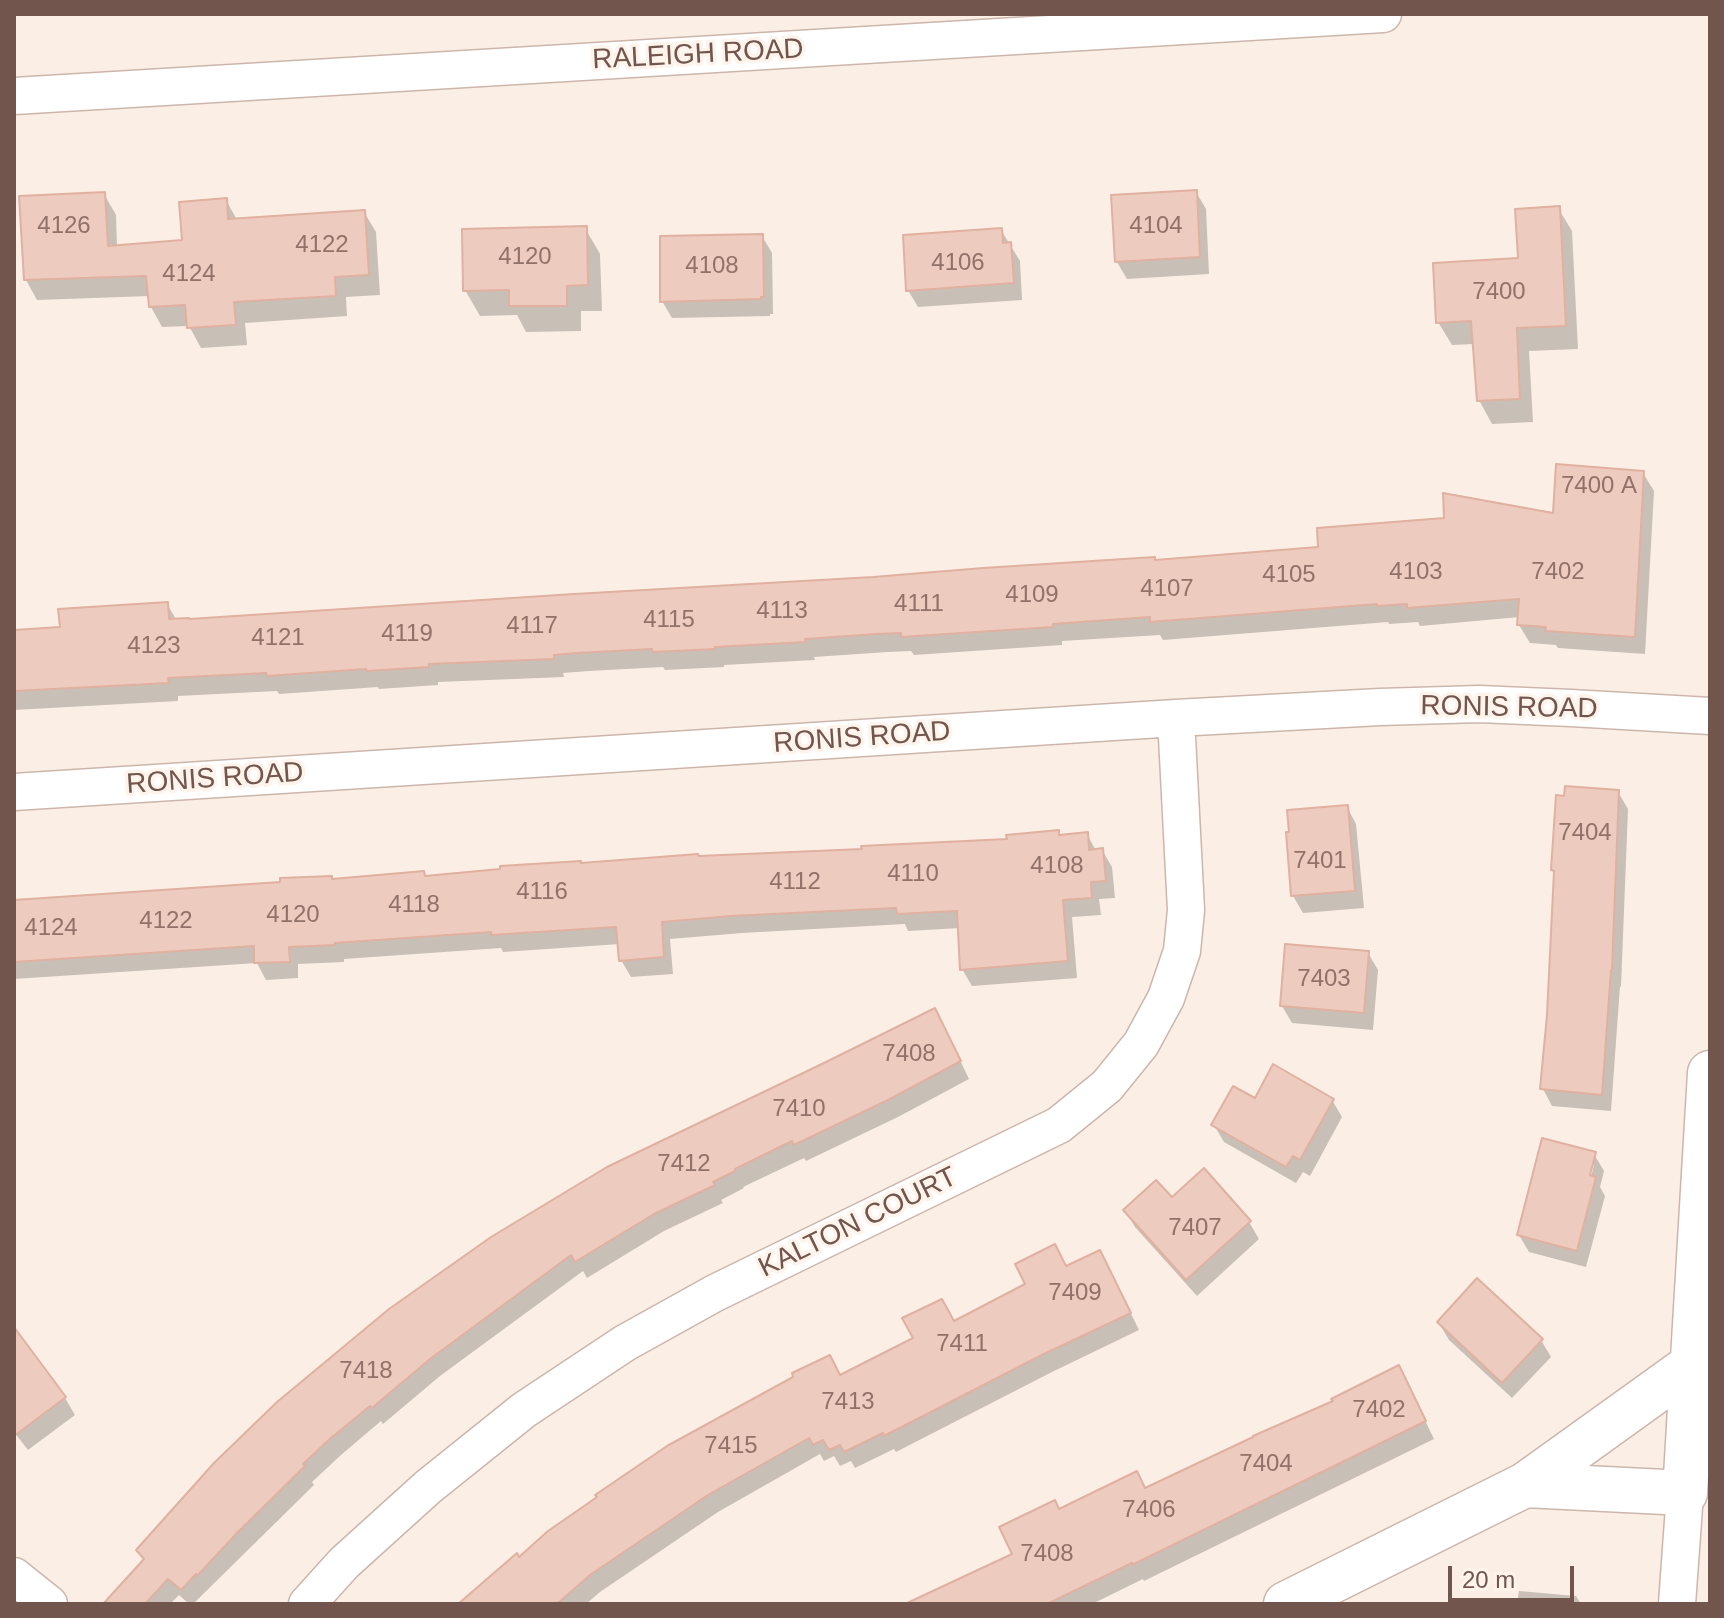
<!DOCTYPE html>
<html>
<head>
<meta charset="utf-8">
<style>
	body { margin:0 }
	#map { position:relative; width:1724px; height:1618px; overflow:hidden; background:#fbefe5; font-family:Arial,sans-serif }
	canvas { display:block }
	.frame { position:absolute; inset:0; border:16px solid #72554c; pointer-events:none }
	.scale { position:absolute; left:1448px; top:1566px; width:126px; height:36px; box-sizing:border-box; border:4px solid #72554c; border-top:0; padding-left:10px; font-size:24px; line-height:28px; white-space:nowrap; color:#72554c; -webkit-text-stroke:6px #fef4eb; paint-order:stroke }
</style>
</head>
<body>
<div id="map">
<canvas width="1724" height="1618"></canvas>
<div class="frame"></div>
<div class="scale">20 m</div>
</div>
<script>
const ctx = document.querySelector('canvas').getContext('2d');
ctx.lineJoin = 'round';
function paint(path, color) {
  ctx.fillStyle = color;
  ctx.fill(path, 'evenodd');
}
function poly(rows) {
  const path = new Path2D();
  for (const r of rows) {
    path.moveTo(r[0], r[1]);
    for (let i = 2; i < r.length; i += 2) path.lineTo(r[i], r[i + 1]);
  }
  return path;
}
function trace(path, color, width, dash) {
  ctx.strokeStyle = color;
  ctx.lineWidth = width;
  ctx.lineCap = dash ? 'butt' : 'round';
  ctx.setLineDash(dash || []);
  ctx.stroke(path);
}
function write(font, color, halo, rows, align = 'center') {
  ctx.font = font + ' Arial,sans-serif';
  ctx.lineWidth = 7;
  ctx.setLineDash([]);
  ctx.textBaseline = 'middle';
  ctx.strokeStyle = halo;
  ctx.fillStyle = color;
  for (const [text, x, y, turn = 0] of rows) {
    ctx.save();
    ctx.translate(x, y);
    ctx.rotate((+turn || 0) * Math.PI / 180);
    ctx.textAlign = isNaN(turn) ? turn : align;
    if (halo) ctx.strokeText(text, 0, 0);
    ctx.fillText(text, 0, 0);
    ctx.restore();
  }
}
const shadow = poly([
	[1196,192,1206,209,1209,274,1127,279,1117,262],
	[104,194,116,215,117,247,184,242,226,200,237,220,364,212,376,232,380,295,346,297,347,316,245,323,247,345,201,348,189,326,162,327,151,307,150,296,37,300,26,280],
	[1558,208,1572,231,1578,349,1529,351,1533,422,1492,424,1479,400,1475,344,1452,345,1438,322,1520,260],
	[585,228,600,254,602,311,581,311,581,331,526,332,517,315,480,316,465,290],
	[1001,230,1020,261,1022,300,918,307,908,290],
	[762,236,772,253,773,314,770,314,770,316,672,318,662,301],
	[1643,473,1654,491,1645,654,1558,648,1556,645,1530,643,1519,625,1520,617,1420,626,1418,622,1389,624,1388,622,1163,640,1160,635,1062,641,1062,645,914,655,911,651,888,652,814,657,815,660,724,665,724,667,665,670,663,667,589,671,563,673,564,677,438,682,438,685,379,689,378,687,279,694,277,691,178,696,178,701,14,710,14,632,62,629,167,604,177,621,1156,562,1320,549,1555,515],
	[1618,792,1628,809,1621,987,1620,986,1611,1111,1552,1106,1543,1089,1556,875,1553,870],
	[1347,807,1356,824,1364,908,1303,913,1293,896,1291,833],
	[1057,832,1060,837,1087,834,1096,851,1102,850,1112,867,1115,898,1099,899,1101,915,1072,917,1077,978,972,986,962,969,960,928,908,931,905,924,742,933,670,939,673,974,631,977,621,960,620,944,503,952,501,948,344,959,344,962,298,964,298,978,266,980,257,963,14,979,14,901,423,873,426,878,581,865,864,851,1009,841],
	[1368,953,1378,970,1373,1030,1292,1023,1282,1006],
	[944,1027,969,1079,898,1117,806,1161,804,1158,743,1187,744,1188,721,1200,723,1203,664,1231,587,1278,583,1271,440,1376,383,1424,381,1421,341,1455,312,1482,314,1485,193,1604,189,1604,179,1595,170,1604,106,1604,145,1561,138,1550,216,1464],
	[1255,1100,1332,1100,1342,1117,1310,1176,1303,1172,1296,1183,1224,1142,1214,1125],
	[1594,1154,1604,1171,1600,1187,1605,1196,1586,1267,1529,1252,1519,1235],
	[1590,1165,1594,1165,1589,1185],
	[1171,1200,1249,1222,1259,1239,1197,1296,1135,1227,1125,1210],
	[1066,1268,1109,1269,1139,1330,1052,1372,896,1452,894,1449,855,1468,851,1461,840,1466,834,1456,824,1461,820,1454,718,1512,600,1592,586,1604,461,1604,519,1560,840,1377],
	[1439,1323,1541,1340,1551,1357,1512,1398,1449,1340],
	[15,1331,65,1398,75,1415,28,1450,14,1432],
	[1408,1385,1434,1439,1144,1581,1143,1579,1092,1604,910,1604,1015,1555,1059,1512,1145,1490],
	[1519,1591,1576,1596,1581,1604,1517,1604]
]);
const building = poly([
	[1197,190,1200,257,1115,262,1111,195,1197,190],
	[105,192,108,246,182,240,179,202,227,198,228,219,365,210,369,275,335,277,336,296,234,302,236,325,187,328,185,305,149,307,146,276,24,280,19,196,105,192],
	[1560,206,1566,326,1517,328,1520,399,1477,401,1471,321,1436,323,1433,263,1518,258,1515,209,1560,206],
	[587,226,588,285,567,286,567,306,509,306,509,290,463,291,462,229,587,226],
	[1002,228,1003,243,1011,242,1014,283,906,291,903,235,1002,228],
	[763,234,764,297,761,297,761,299,660,302,660,236,763,234],
	[1556,464,1644,471,1635,637,1545,631,1546,627,1517,625,1519,599,1407,608,1407,604,1377,606,1377,604,1150,622,1150,617,1053,624,1053,627,901,637,901,633,877,634,805,639,806,642,715,647,715,649,653,652,652,649,577,653,554,655,554,659,429,664,429,667,367,671,366,669,267,676,266,673,168,678,169,683,14,691,14,630,60,627,58,609,168,602,169,619,189,618,189,619,574,594,873,577,983,568,1155,557,1155,560,1318,547,1317,528,1444,518,1443,493,1553,513,1556,464],
	[1565,786,1619,790,1612,970,1611,970,1602,1095,1540,1089,1547,1015,1554,871,1551,870,1556,795,1564,796,1565,786],
	[1348,805,1355,891,1291,896,1286,832,1289,832,1287,810,1348,805],
	[1059,830,1059,835,1088,832,1089,850,1103,848,1106,881,1091,882,1092,898,1063,900,1068,961,960,970,957,911,897,914,896,908,731,916,662,922,664,957,619,961,616,927,491,935,491,932,335,943,335,945,289,947,290,962,254,963,254,946,14,962,14,900,280,882,280,878,332,876,332,879,424,871,425,876,500,869,500,866,581,861,581,863,698,854,699,856,862,849,861,846,1007,839,1006,835,1059,830],
	[1285,944,1369,951,1364,1013,1280,1006,1285,944],
	[935,1008,961,1061,888,1100,794,1145,792,1141,735,1169,735,1171,713,1182,715,1185,654,1214,575,1262,571,1255,430,1359,372,1408,370,1406,331,1438,303,1464,305,1466,237,1533,197,1576,196,1574,181,1590,168,1579,145,1604,103,1604,144,1559,136,1550,214,1463,277,1402,389,1309,491,1237,607,1167,824,1063,935,1008],
	[1273,1064,1334,1099,1300,1160,1293,1156,1286,1167,1211,1125,1233,1086,1255,1098,1273,1064],
	[1542,1138,1596,1152,1590,1175,1596,1177,1577,1251,1517,1235,1542,1138],
	[1204,1168,1251,1221,1186,1280,1123,1210,1156,1180,1172,1197,1204,1168],
	[1055,1244,1066,1266,1100,1250,1131,1313,1042,1355,884,1436,883,1433,844,1452,840,1445,829,1450,823,1440,813,1445,809,1438,708,1495,590,1575,557,1604,458,1604,517,1553,519,1557,548,1531,597,1497,595,1495,667,1446,793,1377,792,1373,830,1355,840,1375,913,1338,902,1318,942,1299,954,1321,1025,1284,1015,1264,1055,1244],
	[1477,1278,1543,1339,1502,1383,1437,1322,1477,1278],
	[14,1327,66,1397,14,1436,14,1327],
	[1399,1365,1426,1421,1132,1565,1132,1563,1047,1604,905,1604,1012,1554,999,1527,1055,1500,1059,1509,1137,1471,1145,1488,1253,1437,1253,1436,1333,1401,1331,1399,1399,1365]
]);
const minor = poly([
	[14,96,1383,14],
	[14,792,1176,718,1380,707,1479,704,1571,708,1710,716],
	[14,1576,49,1604],
	[307,1604,344,1563,428,1487,524,1410,625,1343,715,1293,1059,1125,1107,1086,1141,1044,1166,998,1182,951,1186,910,1176,718],
	[1677,1604,1685,1493]
]);
const tertiary = poly([
	[1525,1485,1685,1493,1710,1073],
	[1286,1604,1525,1485,1692,1365]
]);
const numberNames = [
	["4126",64,226],
	["4104",1156,226],
	["4122",322,245],
	["4120",525,257],
	["4106",958,263],
	["4108",712,266],
	["4124",189,274],
	["7400",1499,292],
	["7400 A",1599,486],
	["4103",1416,572],
	["7402",1558,572],
	["4105",1289,575],
	["4107",1167,589],
	["4109",1032,595],
	["4111",919,604],
	["4113",782,611],
	["4115",669,620],
	["4117",532,626],
	["4119",407,634],
	["4121",278,638],
	["4123",154,646],
	["7404",1585,833],
	["7401",1320,861],
	["4108",1057,866],
	["4110",913,874],
	["4112",795,882],
	["4116",542,892],
	["4118",414,905],
	["4120",293,915],
	["4122",166,921],
	["4124",51,928],
	["7403",1324,979],
	["7408",909,1054],
	["7410",799,1109],
	["7412",684,1164],
	["7407",1195,1228],
	["7409",1075,1293],
	["7411",962,1344],
	["7418",366,1371],
	["7413",848,1402],
	["7402",1379,1410],
	["7415",731,1446],
	["7404",1266,1464],
	["7406",1149,1510],
	["7408",1047,1554]
];
const streetNames = [
	["RALEIGH ROAD",698,55,-3],
	["RONIS ROAD",1509,708,1],
	["RONIS ROAD",862,738,-4],
	["RONIS ROAD",215,779,-4],
	["KALTON COURT",858,1223,-26]
];
paint(shadow, '#0003');
paint(building, '#eecbbf');
trace(building, '#e0b0a0', 2);
trace(minor, '#ccb6ac', 39);
trace(tertiary, '#ccb6ac', 47);
trace(minor, '#fff', 36);
trace(tertiary, '#fff', 44);
write('24px', '#917269', null, numberNames);
write('28px', '#72554c', '#fef4eb', streetNames);
</script>
</body>
</html>
